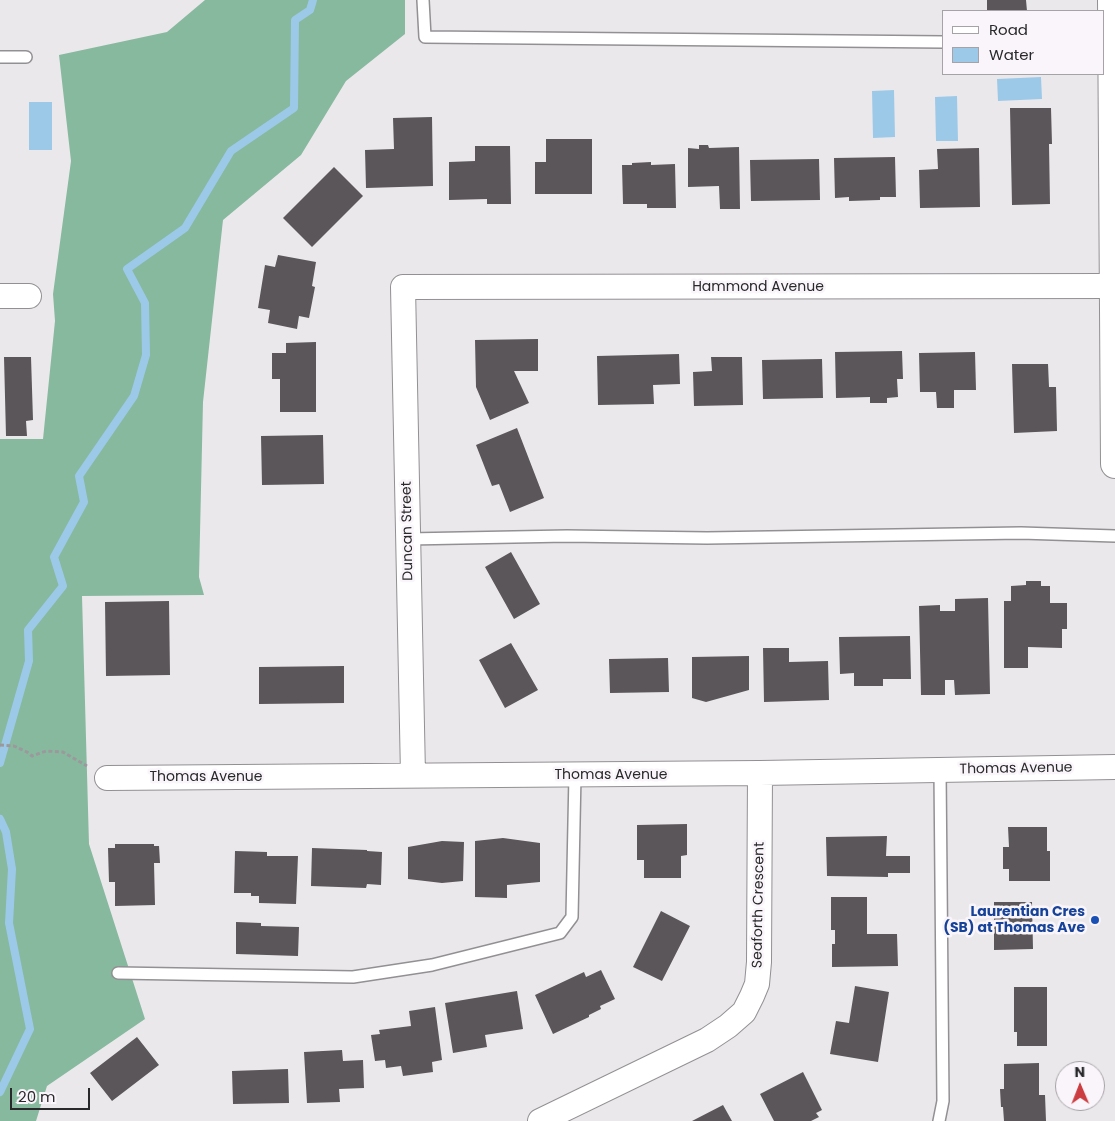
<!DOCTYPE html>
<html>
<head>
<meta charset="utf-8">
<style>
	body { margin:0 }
	#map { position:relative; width:1115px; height:1121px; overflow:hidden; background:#ebe8ec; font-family:Poppins,sans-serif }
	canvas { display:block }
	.legend { position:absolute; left:942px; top:10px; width:162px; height:65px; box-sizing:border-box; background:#f9f5fa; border:1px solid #a6a3a7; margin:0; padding:6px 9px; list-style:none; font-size:15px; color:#29282a }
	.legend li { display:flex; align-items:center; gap:10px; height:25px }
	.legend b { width:25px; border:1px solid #a6a3a7 }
	.north { position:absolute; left:1055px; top:1061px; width:50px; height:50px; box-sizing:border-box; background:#f9f5fa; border:1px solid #a6a3a7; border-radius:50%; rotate:359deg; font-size:14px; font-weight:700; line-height:20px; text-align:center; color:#29282a }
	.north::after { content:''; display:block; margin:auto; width:18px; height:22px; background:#cc3d41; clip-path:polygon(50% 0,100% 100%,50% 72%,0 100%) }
	.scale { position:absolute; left:10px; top:1088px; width:80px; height:22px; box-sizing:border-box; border:2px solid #29282a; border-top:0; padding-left:6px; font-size:15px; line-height:18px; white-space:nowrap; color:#29282a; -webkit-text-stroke:4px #f9f5fa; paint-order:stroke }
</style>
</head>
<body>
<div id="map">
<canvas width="1115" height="1121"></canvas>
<ul class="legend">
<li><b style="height:6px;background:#fff"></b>Road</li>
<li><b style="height:14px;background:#9dc9e8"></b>Water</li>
</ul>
<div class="north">N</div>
<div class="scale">20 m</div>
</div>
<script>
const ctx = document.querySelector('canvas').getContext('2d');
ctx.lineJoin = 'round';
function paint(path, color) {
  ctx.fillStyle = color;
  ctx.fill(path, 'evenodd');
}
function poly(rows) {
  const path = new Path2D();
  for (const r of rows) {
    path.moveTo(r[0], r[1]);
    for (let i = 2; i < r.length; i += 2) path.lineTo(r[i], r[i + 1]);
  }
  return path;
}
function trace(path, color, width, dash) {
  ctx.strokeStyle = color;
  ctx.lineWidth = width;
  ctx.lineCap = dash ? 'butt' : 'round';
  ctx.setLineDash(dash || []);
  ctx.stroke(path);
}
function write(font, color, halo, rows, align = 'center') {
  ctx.font = font + ' Poppins,sans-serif';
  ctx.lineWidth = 5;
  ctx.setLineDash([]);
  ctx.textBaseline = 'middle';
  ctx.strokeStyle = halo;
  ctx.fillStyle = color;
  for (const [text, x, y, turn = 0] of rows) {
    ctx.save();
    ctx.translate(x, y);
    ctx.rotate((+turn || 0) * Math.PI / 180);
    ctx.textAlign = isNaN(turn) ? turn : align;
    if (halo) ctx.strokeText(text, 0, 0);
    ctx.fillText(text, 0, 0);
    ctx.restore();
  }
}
const forest = poly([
	[205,0,405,0,405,34,346,81,301,155,223,220,203,402,199,577,204,595,82,596,89,844,145,1019,47,1086,36,1121,0,1121,0,439,43,439,55,321,53,294,71,161,59,55,167,32]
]);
const water = poly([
	[1041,77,1042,99,998,101,997,79],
	[894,90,895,137,873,138,872,91],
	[957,96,958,141,936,141,935,97],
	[29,102,52,102,52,150,29,150]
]);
const stream = poly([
	[0,763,29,661,28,630,63,586,54,557,84,502,79,476,134,396,146,355,145,303,127,269,185,228,231,151,294,108,295,20,310,10,313,0],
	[0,819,6,832,12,869,9,923,30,1029,0,1092]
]);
const building = poly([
	[987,0,1026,0,1027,11,987,11],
	[1010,108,1051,108,1052,144,1049,144,1050,204,1012,205],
	[432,117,433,186,366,188,365,150,394,149,393,118],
	[546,139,592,139,592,194,535,194,535,162,546,162],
	[699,145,708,145,709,148,739,147,740,209,720,209,719,186,688,187,688,148,699,149],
	[475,146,510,146,511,204,487,204,487,199,449,200,449,162,475,161],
	[979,148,980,207,920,208,919,170,938,169,937,149],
	[895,157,896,197,880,197,880,200,849,201,849,197,835,198,834,158],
	[819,159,820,200,751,201,750,160],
	[651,162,651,165,675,164,676,208,647,208,647,204,623,204,622,165,632,165,632,163],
	[334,167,363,196,312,247,283,218],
	[278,255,316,262,312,286,315,287,309,318,299,316,297,329,268,323,270,310,258,308,265,265,275,267],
	[538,339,538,371,514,371,529,403,490,420,476,387,475,340],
	[316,342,316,412,280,412,280,379,272,379,272,353,286,353,286,343],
	[902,351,903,379,897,379,898,397,887,398,887,403,870,403,870,397,836,398,835,352],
	[975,352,976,390,954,390,954,408,937,408,936,392,920,392,919,353],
	[679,354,680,384,653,385,654,404,598,405,597,356],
	[4,357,31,357,33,420,26,421,27,436,6,436],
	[711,357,742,357,743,405,694,406,693,372,712,371],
	[822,359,823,398,763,399,762,360],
	[1012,364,1048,364,1049,387,1056,387,1057,431,1014,433],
	[517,428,544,498,510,512,499,484,492,486,476,445],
	[323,435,324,484,262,485,261,436],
	[511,552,540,604,514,619,485,567],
	[1026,581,1041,581,1041,586,1050,586,1050,603,1067,603,1067,629,1062,629,1062,648,1028,647,1028,668,1004,668,1004,601,1011,601,1011,586,1026,585],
	[988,598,990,694,955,695,954,680,945,680,945,695,921,695,919,606,940,605,940,611,955,611,955,599],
	[169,601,170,675,106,676,105,602],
	[910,636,911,679,883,679,883,686,854,686,854,673,840,674,839,637],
	[511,643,538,690,505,708,479,660],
	[763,648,789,648,789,662,828,661,829,700,764,702],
	[749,656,749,690,706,702,692,698,692,657],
	[668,658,669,692,610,693,609,659],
	[344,666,344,703,259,704,259,667],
	[687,824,687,855,681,856,681,878,644,878,644,860,637,860,637,825],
	[1008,827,1047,827,1047,851,1050,851,1050,881,1009,881,1009,869,1003,869,1003,847,1009,847],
	[887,836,886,856,910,856,910,873,888,873,888,877,827,876,826,837],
	[503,838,540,843,540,882,507,885,507,898,475,897,475,841],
	[442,841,464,842,463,881,442,883,408,879,408,847],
	[115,844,154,844,154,846,159,846,160,863,154,863,155,905,115,906,115,882,109,882,108,848,115,848],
	[312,848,367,850,367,851,382,852,381,885,367,884,366,888,311,886],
	[235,851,267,852,267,856,298,856,296,904,259,903,259,896,251,896,251,893,234,893],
	[831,897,867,897,867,934,897,934,898,966,832,967,832,944,835,944,835,930,831,930],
	[994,902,1032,902,1033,949,994,950],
	[661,911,690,926,662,981,633,967],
	[236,922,261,923,261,926,299,927,298,956,236,954],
	[601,970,615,999,600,1006,601,1009,589,1015,589,1017,553,1034,535,995,584,972,586,977],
	[855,986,889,992,878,1062,830,1054,836,1021,849,1023],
	[1014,987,1047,987,1047,1046,1017,1046,1017,1032,1014,1032],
	[517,991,523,1029,485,1035,487,1047,453,1053,445,1003],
	[435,1007,442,1060,432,1062,433,1072,403,1076,401,1066,386,1068,385,1060,375,1061,371,1035,380,1034,379,1030,411,1026,409,1011],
	[137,1037,159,1065,112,1101,90,1073],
	[342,1050,343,1061,363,1060,364,1088,339,1089,340,1102,307,1103,304,1052],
	[1039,1063,1039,1095,1045,1095,1046,1121,1004,1121,1003,1107,1001,1107,1000,1089,1004,1089,1004,1064],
	[288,1069,289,1103,233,1104,232,1071],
	[803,1072,822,1110,816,1113,819,1117,811,1121,774,1121,760,1094],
	[723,1105,732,1121,692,1121]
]);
const path = poly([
	[0,745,14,746,27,752,32,756,46,751,63,752,87,766]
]);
const service = poly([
	[423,0,425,37,944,42],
	[0,57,26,57],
	[408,539,567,536,707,538,1021,533,1115,536],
	[118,973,353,977,432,965,560,933,572,917,575,775],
	[939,1121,943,1101,940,770]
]);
const minor = poly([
	[0,296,29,296],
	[413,775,403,287,1113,286],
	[107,778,760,773,1115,767],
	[540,1121,707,1040,728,1026,744,1012,752,996,757,984,759,962,760,773]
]);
const tertiary = poly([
	[1112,0,1115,464]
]);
const markers = [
	[1095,920,5,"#1a4fb4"]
];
const streetNames = [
	["Hammond Avenue",758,287],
	["Duncan Street",408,531,-91],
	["Thomas Avenue",1016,769,-1],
	["Thomas Avenue",611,775],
	["Thomas Avenue",206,777],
	["Seaforth Crescent",759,905,-89]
];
const transitNames = [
	["Laurentian Cres",1085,912],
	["(SB) at Thomas Ave",1085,928]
];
paint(forest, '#87b99f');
paint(water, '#9dc9e8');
trace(stream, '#9dc9e8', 8);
paint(building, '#5a5659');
trace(service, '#939094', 14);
trace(minor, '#939094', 26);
trace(tertiary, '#939094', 30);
trace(path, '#9b999c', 3, [4, 2.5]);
trace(service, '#fff', 11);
trace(minor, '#fff', 24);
trace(tertiary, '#fff', 28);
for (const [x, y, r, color] of markers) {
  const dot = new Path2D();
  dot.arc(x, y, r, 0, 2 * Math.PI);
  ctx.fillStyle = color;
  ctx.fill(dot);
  trace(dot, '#f9f5fa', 2);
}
write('14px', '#29282a', '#f9f5fa', streetNames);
write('bold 14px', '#164399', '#f9f5fa', transitNames, 'right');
</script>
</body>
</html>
